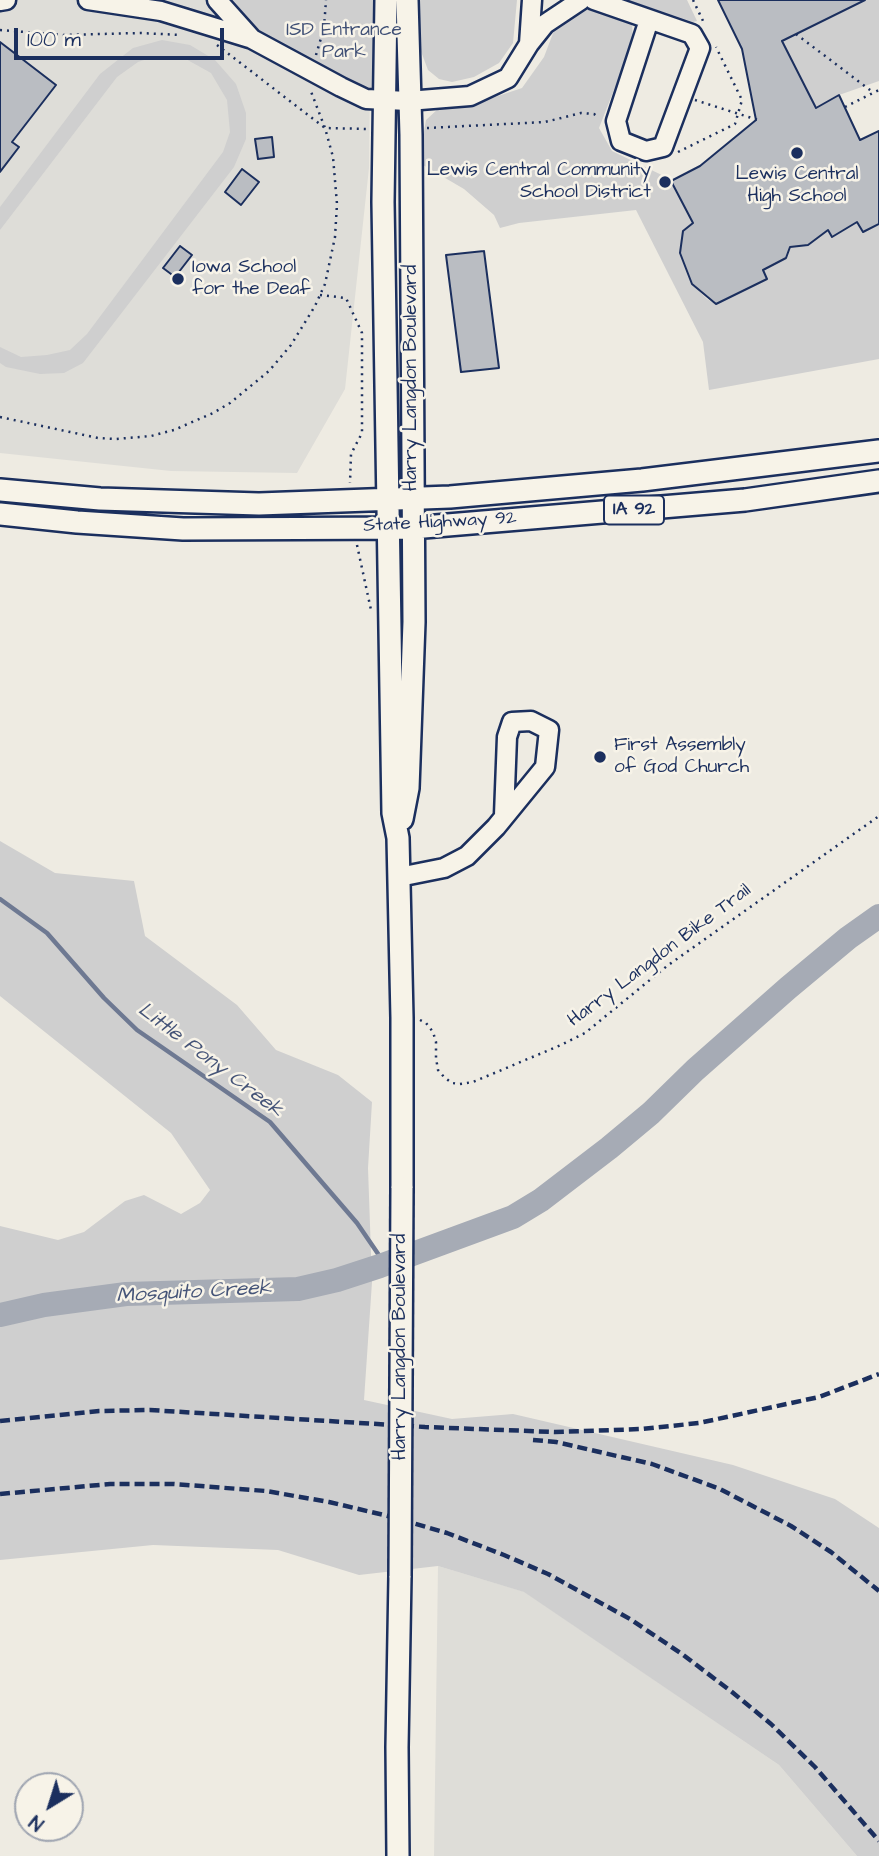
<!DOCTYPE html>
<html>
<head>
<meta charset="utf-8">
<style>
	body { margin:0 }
	#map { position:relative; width:879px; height:1856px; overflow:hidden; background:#eeebe2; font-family:"Architects Daughter",sans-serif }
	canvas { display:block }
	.north { position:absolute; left:14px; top:1772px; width:70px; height:70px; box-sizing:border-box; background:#f7f3e8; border:2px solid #9fa5b1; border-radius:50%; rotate:218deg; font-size:19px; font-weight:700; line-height:28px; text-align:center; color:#1b2f5e }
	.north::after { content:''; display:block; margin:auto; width:24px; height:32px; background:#1b2f5e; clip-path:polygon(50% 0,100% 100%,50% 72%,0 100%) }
	.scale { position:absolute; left:14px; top:28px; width:210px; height:32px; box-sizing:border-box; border:4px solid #1b2f5e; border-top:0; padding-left:9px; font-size:21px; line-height:24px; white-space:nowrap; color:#1b2f5e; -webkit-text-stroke:5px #f7f3e8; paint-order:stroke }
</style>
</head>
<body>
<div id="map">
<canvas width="879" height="1856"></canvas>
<div class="north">N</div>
<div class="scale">100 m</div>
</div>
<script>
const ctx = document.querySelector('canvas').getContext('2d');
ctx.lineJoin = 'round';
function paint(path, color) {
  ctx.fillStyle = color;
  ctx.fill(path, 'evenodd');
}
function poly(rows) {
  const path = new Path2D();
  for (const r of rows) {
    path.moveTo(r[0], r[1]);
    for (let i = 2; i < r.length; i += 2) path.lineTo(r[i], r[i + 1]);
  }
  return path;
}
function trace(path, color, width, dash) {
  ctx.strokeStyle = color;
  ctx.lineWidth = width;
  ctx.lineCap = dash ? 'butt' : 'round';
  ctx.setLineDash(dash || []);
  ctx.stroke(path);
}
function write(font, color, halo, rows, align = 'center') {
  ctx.font = font + ' "Architects Daughter",sans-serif';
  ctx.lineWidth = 5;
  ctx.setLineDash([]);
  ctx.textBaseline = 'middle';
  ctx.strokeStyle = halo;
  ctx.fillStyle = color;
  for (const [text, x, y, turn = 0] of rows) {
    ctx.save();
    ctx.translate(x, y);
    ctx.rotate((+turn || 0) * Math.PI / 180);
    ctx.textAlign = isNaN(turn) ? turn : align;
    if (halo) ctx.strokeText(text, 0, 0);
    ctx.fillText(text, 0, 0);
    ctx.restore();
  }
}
const built = poly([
	[0,0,371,0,369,168,345,389,297,473,171,471,0,453],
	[438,1566,525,1592,779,1765,857,1856,434,1856]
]);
const green = poly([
	[217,0,386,0,386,100,252,39],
	[420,0,517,0,513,43,499,63,474,77,452,82,439,79,428,70,419,46],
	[627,0,687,0,697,21,693,22],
	[865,0,879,0,879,81,839,95,816,108,782,41],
	[592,7,615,11,632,24,633,41,599,128,612,151,670,179,693,223,683,231,680,253,692,284,707,299,716,304,766,279,763,270,786,258,790,247,808,245,827,229,833,237,857,222,863,232,879,224,879,359,709,390,703,342,636,210,519,223,500,228,494,215,464,189,423,165,422,142,426,120,439,108,480,102,522,88,544,57,555,28,571,13],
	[162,40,190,45,215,60,236,84,246,113,246,139,234,167,83,363,64,373,40,374,6,367,0,363,0,347,21,357,47,355,70,350,87,334,223,152,230,132,227,100,211,73,184,58,156,56,138,62,117,77,0,230,0,207,100,74,133,48],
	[0,841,55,873,134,881,145,936,237,1005,276,1050,338,1075,372,1102,368,1168,372,1282,364,1400,452,1419,513,1414,733,1465,835,1499,879,1528,879,1856,857,1856,779,1765,524,1592,438,1566,359,1575,278,1550,153,1545,0,1560,0,1226,58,1240,84,1232,125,1201,144,1195,181,1214,200,1203,210,1190,171,1133,0,996]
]);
const stream = poly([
	[0,899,47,933,104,998,137,1030,270,1122,357,1223,385,1264]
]);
const river = poly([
	[0,1315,44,1305,126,1294,298,1289,337,1280,380,1266,513,1217,541,1200,609,1148,651,1113,695,1070,788,988,848,938,879,916]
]);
const building = poly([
	[718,0,865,0,782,41,816,108,839,95,860,140,879,131,879,224,863,232,857,222,832,237,828,230,808,245,790,247,786,258,763,270,767,279,716,304,692,284,680,253,683,231,693,223,671,181,700,166,756,120,742,49,718,0],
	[0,42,56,85,12,142,19,147,0,172,0,42],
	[272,137,274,157,258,159,255,139,272,137],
	[242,169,259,182,241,205,225,192,242,169],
	[180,246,192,255,175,277,163,268,180,246],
	[484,251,499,368,461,372,446,255,484,251]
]);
const path = poly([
	[693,0,705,25],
	[0,30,64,35,140,33,181,35],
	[796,34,874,93],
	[217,45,325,128,368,129],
	[316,55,324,28,326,0],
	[695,100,758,120],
	[845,107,879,90],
	[427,128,545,122,581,113,594,114,599,118],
	[678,152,735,124,742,100,716,47],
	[320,295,346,298,362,333,362,433,351,454,350,483],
	[0,417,98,438,116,439,151,436,174,430,213,413,230,403,269,371,291,345,315,306,325,284,335,237,337,204,333,157,325,128,310,89],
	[357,545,371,610],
	[420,1020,426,1023,433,1032,436,1042,436,1058,438,1070,444,1077,452,1083,460,1084,473,1082,561,1045,585,1033,667,966,879,816]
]);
const minor = poly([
	[88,0,161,11,249,38],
	[217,0,252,39,341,87,366,99,408,101,470,96,508,78,529,44,532,0],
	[594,0,692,34,700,48,663,147,646,151,621,141,616,121,649,20],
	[0,1,6,0],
	[529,44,545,24,581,0],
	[399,877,444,868,467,856,496,827,545,767,549,730,531,721,512,722,507,737,504,815]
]);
const major = poly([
	[386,0,383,202,393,813,398,838,402,1018,402,1188],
	[0,490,100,499,259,504,450,497,642,480,879,451],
	[0,514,77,522,183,529,412,528,745,500,879,481],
	[402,819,408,788,414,622,411,135,407,0],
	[398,1856,397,1747,400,1576]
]);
const rail = poly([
	[0,1421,99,1411,150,1410,425,1427,555,1432,642,1429,699,1423,819,1397,879,1374],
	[533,1440,556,1442,652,1464,720,1489,791,1526,831,1552,879,1591],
	[0,1494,110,1484,173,1484,266,1491,329,1502,388,1516,447,1533,504,1555,548,1574,630,1619,682,1654,732,1692,771,1724,815,1767,879,1841]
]);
const majorBridge = poly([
	[400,1576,402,1188]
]);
const markers = [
	[797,153,7,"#1b2f5e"],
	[665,182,7,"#1b2f5e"],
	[178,279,7,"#1b2f5e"],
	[600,757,7,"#1b2f5e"]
];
const shields = [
	[634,510,60]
];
const shieldNames = [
	["IA 92",634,510]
];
const parkNames = [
	["ISD Entrance",344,31],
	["Park",344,53]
];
const poiNames = [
	["Lewis Central Community",651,171,"right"],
	["School District",651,193,"right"],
	["Lewis Central",797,175,"center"],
	["High School",797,197,"center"],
	["Iowa School",192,268],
	["for the Deaf",192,290],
	["First Assembly",614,746],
	["of God Church",614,768]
];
const streetNames = [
	["Harry Langdon Boulevard",412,378,-90],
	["State Highway 92",440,523,-3],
	["Harry Langdon Bike Trail",660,956,-37],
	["Harry Langdon Boulevard",401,1347,-90]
];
const waterNames = [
	["Little Pony Creek",210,1061,37],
	["Mosquito Creek",194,1293,-3]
];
paint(built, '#deddd8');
paint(green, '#cfcfcf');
trace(stream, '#6e7992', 4.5);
trace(river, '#a6abb5', 24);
paint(building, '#babdc2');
trace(building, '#1b2f5e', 2);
trace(minor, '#1b2f5e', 23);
trace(major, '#1b2f5e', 26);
trace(path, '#1b2f5e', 2.5, [2, 5]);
trace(minor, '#f7f3e8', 18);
trace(major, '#f7f3e8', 21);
trace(rail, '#1b2f5e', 4.5, [10, 5]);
trace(majorBridge, '#1b2f5e', 26, []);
trace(majorBridge, '#f7f3e8', 21);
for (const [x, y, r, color] of markers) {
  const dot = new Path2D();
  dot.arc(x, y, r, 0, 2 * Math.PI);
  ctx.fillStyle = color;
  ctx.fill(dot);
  trace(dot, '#f7f3e8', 2.5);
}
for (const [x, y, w] of shields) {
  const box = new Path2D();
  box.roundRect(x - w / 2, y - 14.5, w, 29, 5);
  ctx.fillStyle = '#f7f3e8';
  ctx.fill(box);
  trace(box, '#1b2f5e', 2);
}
write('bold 18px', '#1b2f5e', null, shieldNames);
write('19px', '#3f4f75', '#f7f3e8', parkNames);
write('19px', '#1b2f5e', '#f7f3e8', poiNames, 'left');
write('19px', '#1b2f5e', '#f7f3e8', streetNames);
write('italic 21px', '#455478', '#f7f3e8', waterNames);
</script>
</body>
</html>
